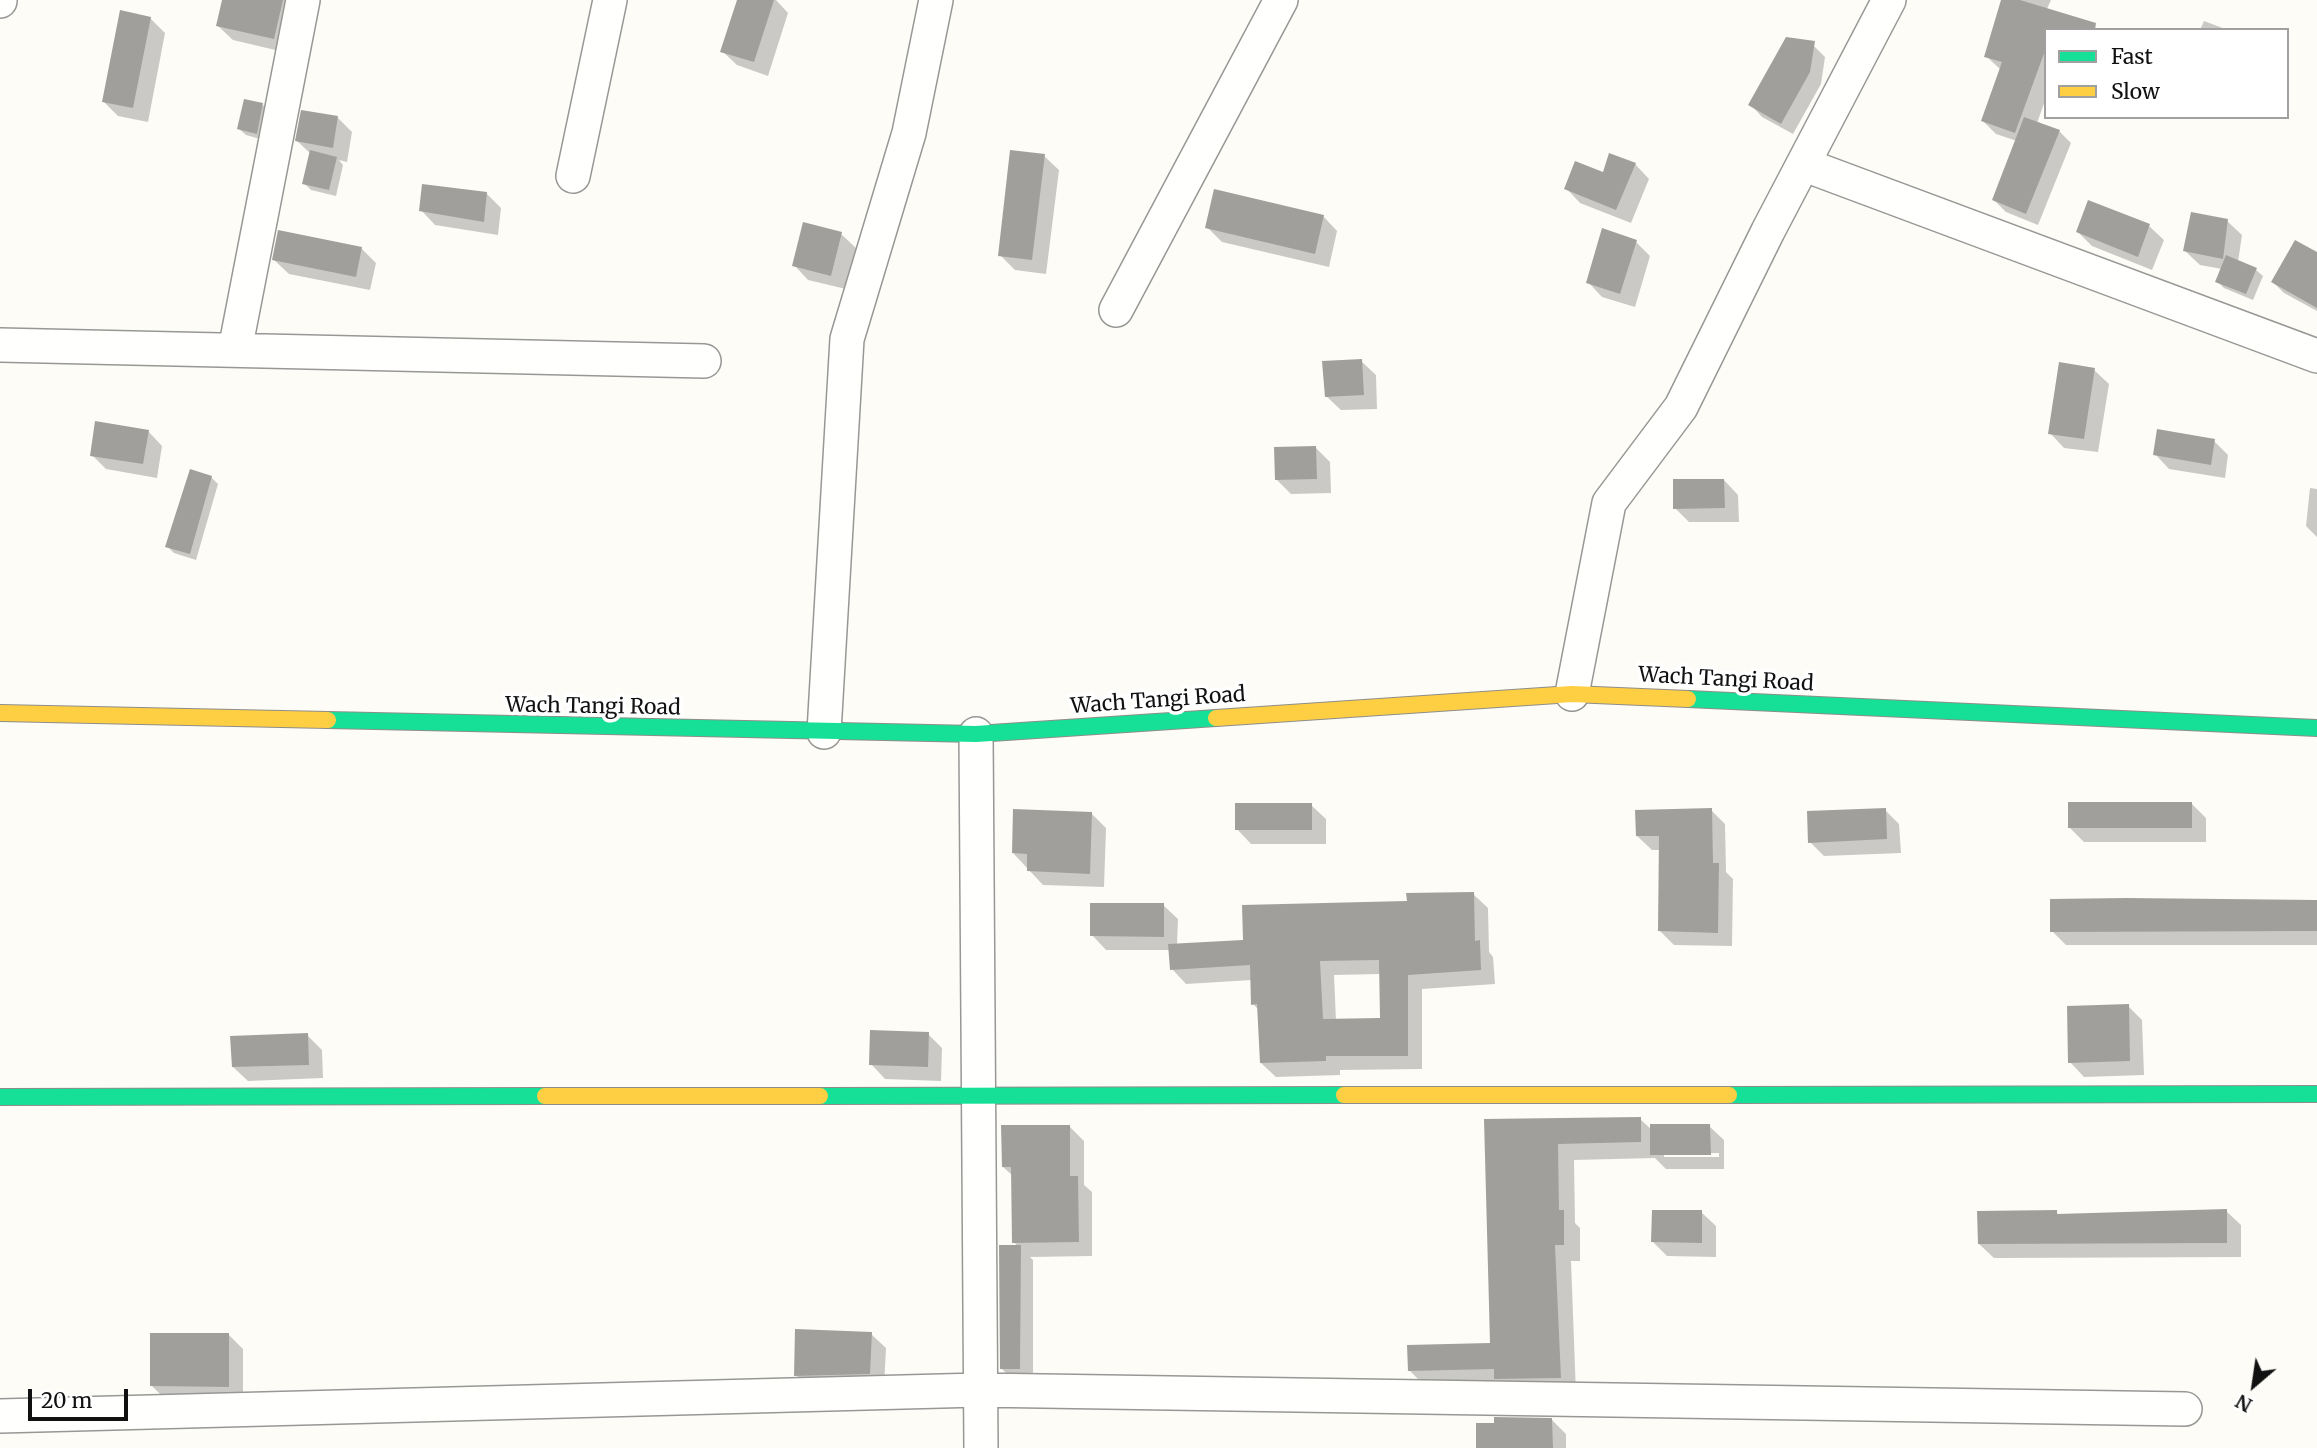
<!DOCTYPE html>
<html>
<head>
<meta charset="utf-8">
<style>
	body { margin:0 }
	#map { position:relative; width:2317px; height:1448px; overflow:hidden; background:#fdfcf7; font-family:Merriweather,serif }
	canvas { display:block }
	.legend { position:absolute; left:2044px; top:28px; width:245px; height:91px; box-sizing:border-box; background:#fff; border:2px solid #a0a0a0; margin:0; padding:9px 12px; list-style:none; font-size:21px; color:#111 }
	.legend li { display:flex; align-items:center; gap:14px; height:35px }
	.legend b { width:35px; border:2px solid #a0a0a0 }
	.north { position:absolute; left:2219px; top:1350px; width:70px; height:70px; -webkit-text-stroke:5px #fff; paint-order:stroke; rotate:209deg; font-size:19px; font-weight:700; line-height:28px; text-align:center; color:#111 }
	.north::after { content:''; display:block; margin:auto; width:24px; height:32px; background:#111; clip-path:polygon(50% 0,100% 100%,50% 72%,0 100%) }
	.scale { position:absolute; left:28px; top:1389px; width:100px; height:32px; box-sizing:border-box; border:4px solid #111; border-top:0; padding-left:9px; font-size:21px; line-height:24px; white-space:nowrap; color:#111; -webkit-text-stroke:5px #fff; paint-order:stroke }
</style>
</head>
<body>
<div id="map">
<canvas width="2317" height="1448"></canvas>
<ul class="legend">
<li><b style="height:9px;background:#16e098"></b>Fast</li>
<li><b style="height:9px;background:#ffcf43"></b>Slow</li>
</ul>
<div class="north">N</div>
<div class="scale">20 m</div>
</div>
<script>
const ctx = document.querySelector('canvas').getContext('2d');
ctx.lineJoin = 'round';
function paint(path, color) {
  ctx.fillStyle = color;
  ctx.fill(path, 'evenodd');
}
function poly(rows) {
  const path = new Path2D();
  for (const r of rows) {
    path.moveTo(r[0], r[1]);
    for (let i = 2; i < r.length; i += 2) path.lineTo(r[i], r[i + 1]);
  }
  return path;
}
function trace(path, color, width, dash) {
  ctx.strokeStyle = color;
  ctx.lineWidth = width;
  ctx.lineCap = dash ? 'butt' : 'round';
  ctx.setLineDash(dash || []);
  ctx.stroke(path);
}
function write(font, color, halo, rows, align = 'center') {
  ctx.font = font + ' Merriweather,serif';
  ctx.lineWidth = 7;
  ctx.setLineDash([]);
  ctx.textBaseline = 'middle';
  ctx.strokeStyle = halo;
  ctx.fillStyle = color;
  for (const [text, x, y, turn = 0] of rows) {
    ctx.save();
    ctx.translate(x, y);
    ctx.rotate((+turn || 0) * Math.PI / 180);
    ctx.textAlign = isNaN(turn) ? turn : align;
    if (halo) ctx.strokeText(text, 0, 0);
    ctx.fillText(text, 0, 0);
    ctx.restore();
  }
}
const shadow = poly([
	[224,0,285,0,297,12,288,53,233,40,218,26],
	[739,0,776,0,788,13,768,76,737,65,722,51],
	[2002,0,2051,0,2046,11,2046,98,2037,123,2059,131,2071,143,2038,225,2006,212,1994,200,2017,141,1996,134,1983,121,2001,70,1986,56],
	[150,18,165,33,148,122,118,116,104,102],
	[2204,21,2228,30,2200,30],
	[1813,45,1825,57,1821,84,1793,134,1762,117,1751,105],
	[263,105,269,111,264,140,246,135,239,129],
	[338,118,352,132,347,162,339,160,343,165,336,196,311,190,304,183,311,154,297,141],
	[1044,156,1059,170,1046,274,1015,270,1000,255],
	[1635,164,1649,179,1631,223,1580,203,1566,188],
	[487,194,501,208,498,235,435,225,421,210],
	[2089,202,2149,226,2164,240,2152,270,2092,246,2078,232],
	[1323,216,1337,231,1329,267,1222,242,1207,227],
	[2227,221,2242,235,2238,262,2256,270,2263,276,2253,300,2224,288,2217,281,2222,269,2200,265,2185,251],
	[841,234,856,248,846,289,808,280,794,265],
	[1636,242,1650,256,1635,307,1602,297,1588,282],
	[361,248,376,263,370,290,289,274,274,260],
	[2317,254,2317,311,2284,293,2273,282],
	[1361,361,1376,375,1377,409,1341,410,1326,396],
	[2094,370,2109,384,2098,452,2064,448,2050,433],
	[148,431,162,446,157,478,106,469,92,455],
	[2214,441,2228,455,2225,478,2169,469,2155,454],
	[1316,448,1330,462,1331,493,1291,494,1276,479],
	[211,477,218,484,196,560,174,553,167,546],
	[1724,480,1738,495,1739,522,1689,522,1675,508],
	[2310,488,2317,489,2317,537,2306,526],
	[2192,804,2206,818,2206,842,2084,842,2070,828],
	[1311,805,1326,819,1326,844,1251,844,1237,829],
	[1711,810,1725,824,1726,872,1733,879,1732,946,1674,945,1659,930,1661,850,1652,850,1637,836],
	[1885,810,1899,824,1901,853,1824,856,1810,842],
	[1091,813,1106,828,1104,887,1043,885,1013,853],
	[1473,894,1488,908,1489,952,1493,957,1495,984,1422,989,1422,1069,1340,1070,1340,1075,1276,1077,1261,1063,1259,1010,1253,1004,1252,980,1186,984,1172,969,1171,950,1106,950,1092,935,1163,905,1178,919,1177,945,1245,941,1408,903],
	[1381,974,1381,1020,1336,1021,1334,975],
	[2317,901,2317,945,2066,945,2052,931],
	[2128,1006,2142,1020,2144,1075,2084,1077,2070,1062],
	[928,1034,942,1048,941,1081,885,1079,871,1064],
	[307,1035,322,1050,323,1078,248,1081,233,1067],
	[1640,1119,1652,1130,1709,1126,1724,1140,1724,1169,1666,1169,1655,1158,1574,1160,1575,1223,1580,1228,1580,1261,1571,1261,1576,1394,1426,1387,1410,1371,1492,1344,1485,1121],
	[1719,1153,1719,1157,1664,1157,1664,1154],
	[1070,1127,1084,1141,1084,1185,1092,1192,1092,1256,1030,1257,1033,1260,1033,1381,1014,1381,1001,1368,1018,1247,1014,1242,1013,1176,1003,1167],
	[2226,1211,2241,1225,2241,1257,1994,1258,1979,1244,2056,1212,2060,1216],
	[1701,1212,1716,1226,1716,1257,1667,1256,1653,1242],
	[871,1334,886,1348,884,1387,810,1389,796,1375],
	[229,1335,243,1349,243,1400,166,1400,151,1385],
	[1552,1420,1566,1434,1566,1448,1478,1448]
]);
const building = poly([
	[222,0,283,0,274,39,216,26],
	[737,0,774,0,754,62,720,52],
	[2001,0,2020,0,2096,23,2095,30,2046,30,2046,48,2015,133,1981,121,2002,62,1984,57],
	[120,10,151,17,133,108,102,102],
	[1786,37,1815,41,1810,72,1781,124,1748,105],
	[244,99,263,103,257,134,237,129],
	[301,110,338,116,333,148,295,141],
	[2024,117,2060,130,2026,214,1992,200],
	[310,150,337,157,329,190,302,184],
	[1010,150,1045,154,1032,260,998,256],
	[1609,153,1636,163,1616,210,1564,189,1575,161,1603,172],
	[422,184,487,192,484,222,419,211],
	[1214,189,1324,215,1315,254,1205,228],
	[2088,200,2150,224,2138,257,2076,232],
	[2191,212,2228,219,2223,259,2183,251],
	[803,222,842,232,831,276,792,266],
	[1602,228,1637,240,1620,294,1586,283],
	[278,230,362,247,356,277,272,260],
	[2295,240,2317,252,2317,308,2271,282],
	[2226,255,2257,268,2246,294,2215,282],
	[1362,359,1364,395,1325,397,1322,361],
	[2059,362,2095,368,2084,439,2048,434],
	[95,421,149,430,143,464,90,456],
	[2157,429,2215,439,2211,465,2153,455],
	[1316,446,1317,479,1275,480,1274,447],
	[190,469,212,476,190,554,165,547],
	[1673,479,1724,479,1725,508,1673,509],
	[2068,802,2192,802,2192,828,2068,828],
	[1235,803,1312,803,1312,830,1235,830],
	[1712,808,1713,863,1719,863,1718,933,1658,931,1659,836,1636,836,1635,810],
	[1886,808,1887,839,1808,843,1807,811],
	[1013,809,1092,812,1090,874,1027,871,1027,854,1012,853],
	[1474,892,1475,941,1480,940,1481,970,1408,975,1408,1056,1326,1056,1326,1061,1260,1063,1257,1004,1251,1005,1250,965,1170,970,1168,944,1243,940,1242,905,1407,901,1406,893],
	[1379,960,1380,1018,1323,1019,1320,961],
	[2127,898,2317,900,2317,931,2050,932,2050,899],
	[1090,903,1164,903,1164,937,1090,936],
	[2129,1004,2130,1061,2068,1063,2067,1006],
	[870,1030,929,1032,928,1067,869,1065],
	[308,1033,309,1065,232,1067,230,1036],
	[1641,1117,1641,1142,1558,1144,1559,1210,1564,1210,1564,1245,1555,1245,1561,1378,1494,1379,1494,1369,1408,1371,1407,1345,1490,1343,1484,1119],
	[1650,1124,1710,1124,1711,1155,1650,1155],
	[1001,1125,1070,1125,1070,1176,1078,1176,1079,1242,1012,1243,1011,1167,1002,1167],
	[2227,1209,2227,1243,1978,1244,1977,1211,2057,1210,2057,1214],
	[1652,1210,1702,1210,1702,1243,1651,1242],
	[999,1245,1021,1245,1020,1369,1000,1369],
	[795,1329,872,1332,870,1374,794,1376],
	[150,1333,229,1333,229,1387,150,1386],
	[1494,1417,1552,1418,1553,1448,1476,1448,1476,1423,1494,1423]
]);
const street = poly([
	[0,1,0,0],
	[1805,165,2317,356],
	[573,176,610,0],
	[1116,310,1281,0],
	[0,345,704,361],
	[235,350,303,0],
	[1572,694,1609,503,1681,407,1768,231,1889,0],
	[824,732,847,339,909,133,936,0],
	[976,734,981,1448],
	[0,1416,979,1390,2185,1409]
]);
const fast = poly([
	[1688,699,2317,728],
	[328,720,976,734,1216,718],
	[1729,1095,2317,1094],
	[820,1096,1344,1095],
	[0,1097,545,1096]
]);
const slow = poly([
	[0,713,328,720],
	[1216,718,1572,694,1688,699],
	[1344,1095,1729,1095],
	[545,1096,820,1096]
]);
const streetNames = [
	["Wach Tangi Road",1726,680,3],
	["Wach Tangi Road",1158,701,-4],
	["Wach Tangi Road",593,707,1]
];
paint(shadow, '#0003');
paint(building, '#a19f9c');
trace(street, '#979795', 36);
trace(fast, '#8e8d8b', 18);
trace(slow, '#8e8d8b', 18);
trace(street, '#fffffe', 33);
trace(fast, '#16e098', 16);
trace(slow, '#ffcf43', 16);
write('21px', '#111', '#fff', streetNames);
</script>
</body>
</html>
